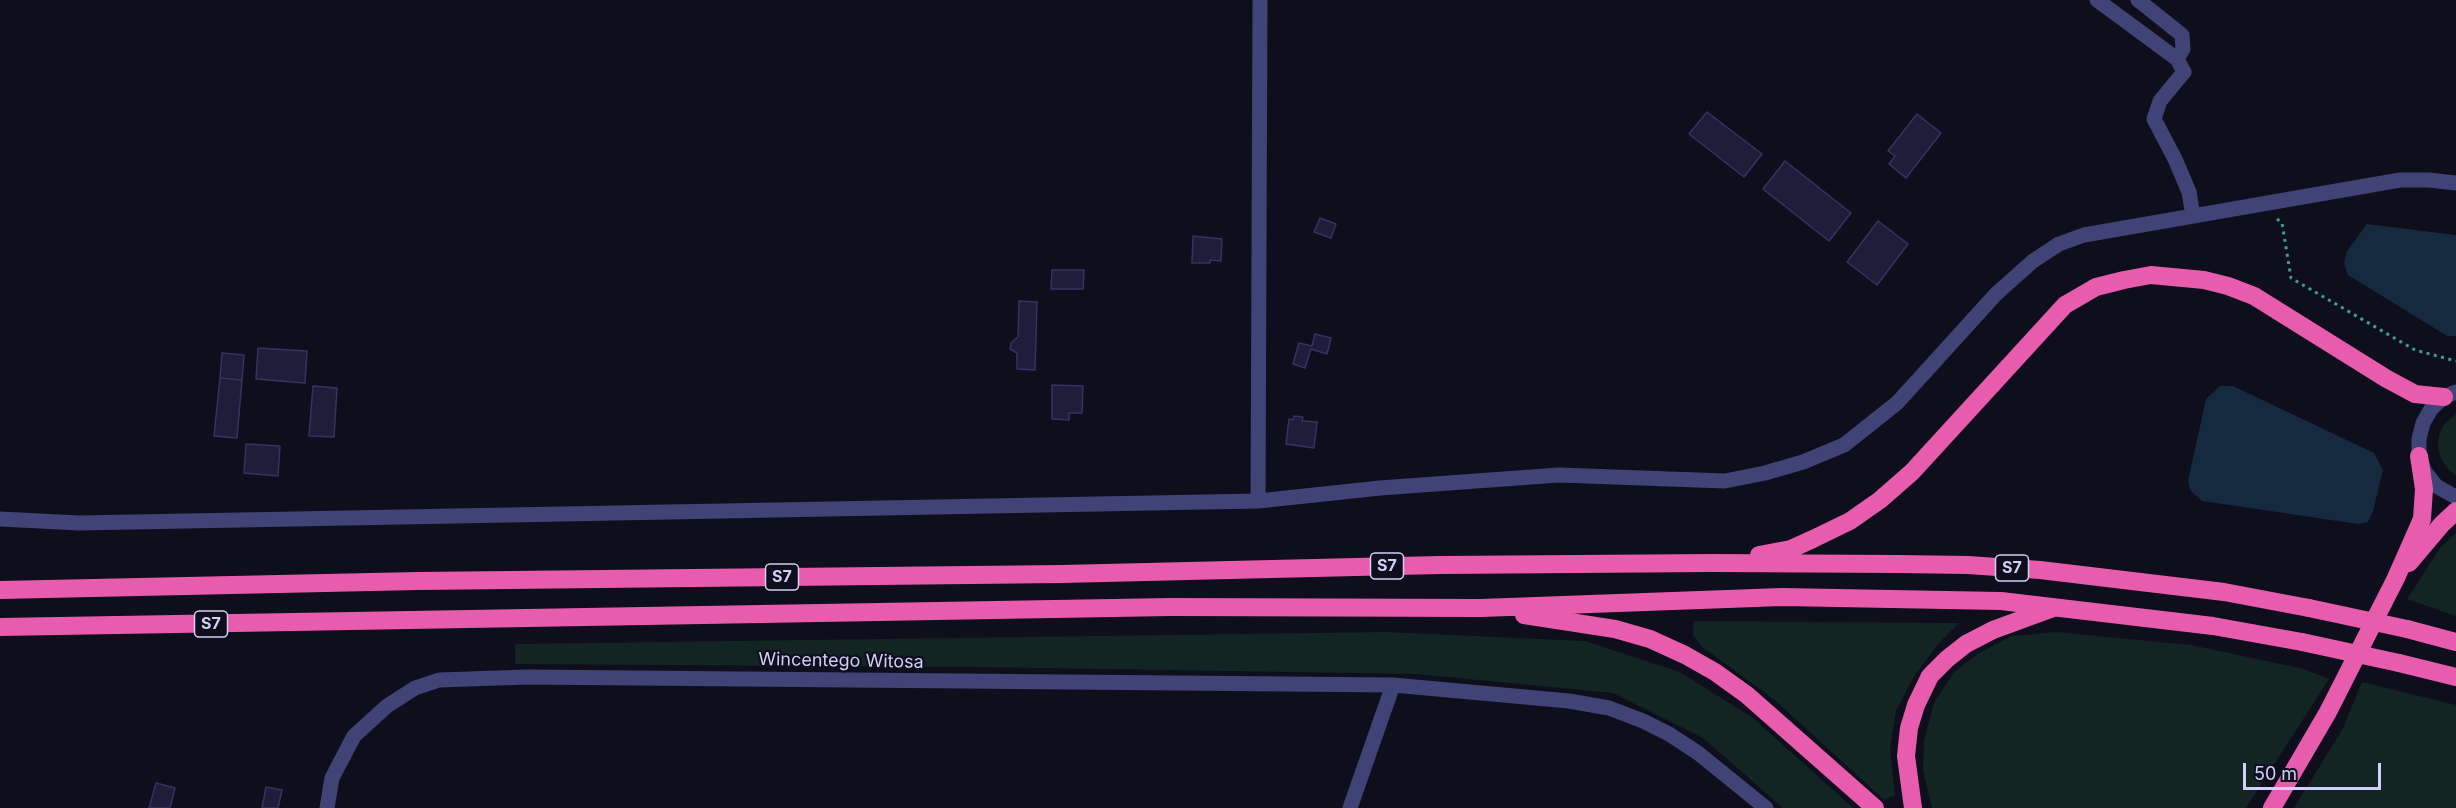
<!DOCTYPE html>
<html>
<head>
<meta charset="utf-8">
<style>
	body { margin:0 }
	#map { position:relative; width:2456px; height:808px; overflow:hidden; background:#0f0e1c; font-family:Inter,sans-serif }
	canvas { display:block }
	.scale { position:absolute; left:2243px; top:763px; width:138px; height:27px; box-sizing:border-box; border:3px solid #d0d0f8; border-top:0; padding-left:8px; font-size:18px; line-height:21px; white-space:nowrap; color:#d0d0f8; -webkit-text-stroke:4px #0f0e1c; paint-order:stroke }
</style>
</head>
<body>
<div id="map">
<canvas width="2456" height="808"></canvas>
<div class="scale">50 m</div>
</div>
<script>
const ctx = document.querySelector('canvas').getContext('2d');
ctx.lineJoin = 'round';
function paint(path, color) {
  ctx.fillStyle = color;
  ctx.fill(path, 'evenodd');
}
function poly(rows) {
  const path = new Path2D();
  for (const r of rows) {
    path.moveTo(r[0], r[1]);
    for (let i = 2; i < r.length; i += 2) path.lineTo(r[i], r[i + 1]);
  }
  return path;
}
function trace(path, color, width, dash) {
  ctx.strokeStyle = color;
  ctx.lineWidth = width;
  ctx.lineCap = dash ? 'butt' : 'round';
  ctx.setLineDash(dash || []);
  ctx.stroke(path);
}
function write(font, color, halo, rows, align = 'center') {
  ctx.font = font + ' Inter,sans-serif';
  ctx.lineWidth = 4.5;
  ctx.setLineDash([]);
  ctx.textBaseline = 'middle';
  ctx.strokeStyle = halo;
  ctx.fillStyle = color;
  for (const [text, x, y, turn = 0] of rows) {
    ctx.save();
    ctx.translate(x, y);
    ctx.rotate((+turn || 0) * Math.PI / 180);
    ctx.textAlign = isNaN(turn) ? turn : align;
    if (halo) ctx.strokeText(text, 0, 0);
    ctx.fillText(text, 0, 0);
    ctx.restore();
  }
}
const green = poly([
	[2456,414,2456,476,2448,469,2441,459,2438,447,2439,435,2444,424],
	[2456,533,2456,616,2407,599,2440,548],
	[1694,621,1959,623,1938,644,1915,675,1896,711,1890,749,1895,795,1884,800,1776,701,1701,646,1693,635],
	[1386,632,1585,641,1680,672,1753,718,1853,808,1783,808,1703,738,1613,693,1416,674,979,667,515,664,515,644],
	[2056,632,2191,645,2304,669,2329,679,2246,808,1932,808,1923,771,1924,740,1934,703,1954,672,1979,653,2012,636],
	[2362,682,2456,705,2456,808,2294,808,2342,730]
]);
const water = poly([
	[2367,224,2456,235,2456,336,2447,336,2348,275,2344,264,2347,251],
	[2220,386,2233,386,2374,453,2383,470,2373,511,2368,522,2358,524,2202,501,2190,490,2188,481,2206,399]
]);
const building = poly([
	[1707,112,1762,154,1744,177,1689,134,1707,112],
	[1917,114,1941,133,1906,178,1889,164,1895,156,1888,151,1917,114],
	[1785,161,1851,213,1829,241,1763,189,1785,161],
	[1320,218,1336,224,1331,238,1314,232,1320,218],
	[1878,221,1908,244,1877,285,1847,262,1878,221],
	[1193,236,1222,239,1221,261,1210,260,1210,263,1192,263,1193,236],
	[1052,270,1084,270,1083,289,1051,289,1052,270],
	[1019,301,1037,302,1035,370,1017,369,1017,353,1010,349,1011,343,1018,337,1019,301],
	[1315,334,1331,338,1327,354,1311,349,1305,368,1293,364,1299,343,1312,346,1315,334],
	[258,348,307,351,305,383,256,379,258,348],
	[222,353,244,355,242,380,220,378,222,353],
	[220,378,242,380,237,438,214,436,220,378],
	[1052,385,1083,386,1082,413,1069,413,1069,420,1052,419,1052,385],
	[313,386,337,388,334,437,309,436,313,386],
	[1294,416,1303,417,1302,421,1317,422,1314,448,1286,444,1289,419,1293,420,1294,416],
	[246,444,280,446,278,476,244,473,246,444],
	[156,783,175,788,170,808,149,808,156,783],
	[266,787,282,790,278,808,262,808,266,787]
]);
const path = poly([
	[2277,219,2282,223,2291,278,2415,350,2456,361]
]);
const minor = poly([
	[2097,0,2177,59,2184,72,2160,101,2154,119,2175,159,2189,192,2193,216],
	[2138,0,2182,35,2183,49,2177,59],
	[2456,392,2444,397,2431,409,2423,423,2419,439,2419,456,2425,472,2436,486,2456,497],
	[1258,501,1260,0],
	[0,519,79,523,1258,501,1380,488,1559,475,1725,481,1765,473,1803,462,1844,445,1897,403,1996,294,2033,261,2059,244,2084,235,2400,180,2429,180,2456,183],
	[327,808,332,778,354,736,387,706,415,688,439,680,527,677,1393,685,1569,701,1609,708,1643,721,1669,734,1698,753,1766,808],
	[1350,808,1393,685]
]);
const highway = poly([
	[1759,555,1791,549,1813,539,1850,521,1880,500,1912,472,2065,305,2096,287,2124,280,2151,275,2204,280,2228,286,2254,296,2387,379,2415,394,2444,397],
	[2409,563,2442,524,2456,511],
	[0,590,418,581,1062,574,1440,565,1713,563,1897,564,1968,565,2040,570,2224,592,2309,608],
	[1524,615,1615,629,1650,639,1685,655,1715,672,1747,695,1875,808],
	[0,627,1171,607,1481,608,1782,597,2001,601,2213,626,2302,642],
	[2407,629,2456,642],
	[2399,663,2456,677],
	[1913,808,1906,756,1909,728,1916,705,1930,676,1947,659,1966,644,1993,630,2053,608],
	[2272,808,2328,712,2396,578,2422,519,2424,489,2419,456]
]);
const highwayBridge = poly([
	[2309,608,2407,629],
	[2302,642,2399,663]
]);
const shields = [
	[1387,566,33],
	[2012,568,33],
	[782,577,33],
	[211,624,33]
];
const shieldNames = [
	["S7",1387,566],
	["S7",2012,568],
	["S7",782,577],
	["S7",211,624]
];
const streetNames = [
	["Wincentego Witosa",841,661,1]
];
paint(green, '#122522');
paint(water, '#15293f');
paint(building, '#201d3a');
trace(building, '#373263', 1.5);
trace(path, '#3d9f8f', 3, [3, 4.5]);
trace(minor, '#404375', 15);
trace(highway, '#e85cad', 18);
trace(highwayBridge, '#e85cad', 18);
for (const [x, y, w] of shields) {
  const box = new Path2D();
  box.roundRect(x - w / 2, y - 13, w, 26, 4.5);
  ctx.fillStyle = '#0f0e1c';
  ctx.fill(box);
  trace(box, '#d0d0f8', 1.5);
}
write('bold 16px', '#d0d0f8', null, shieldNames);
write('18px', '#d0d0f8', '#0f0e1c', streetNames);
</script>
</body>
</html>
